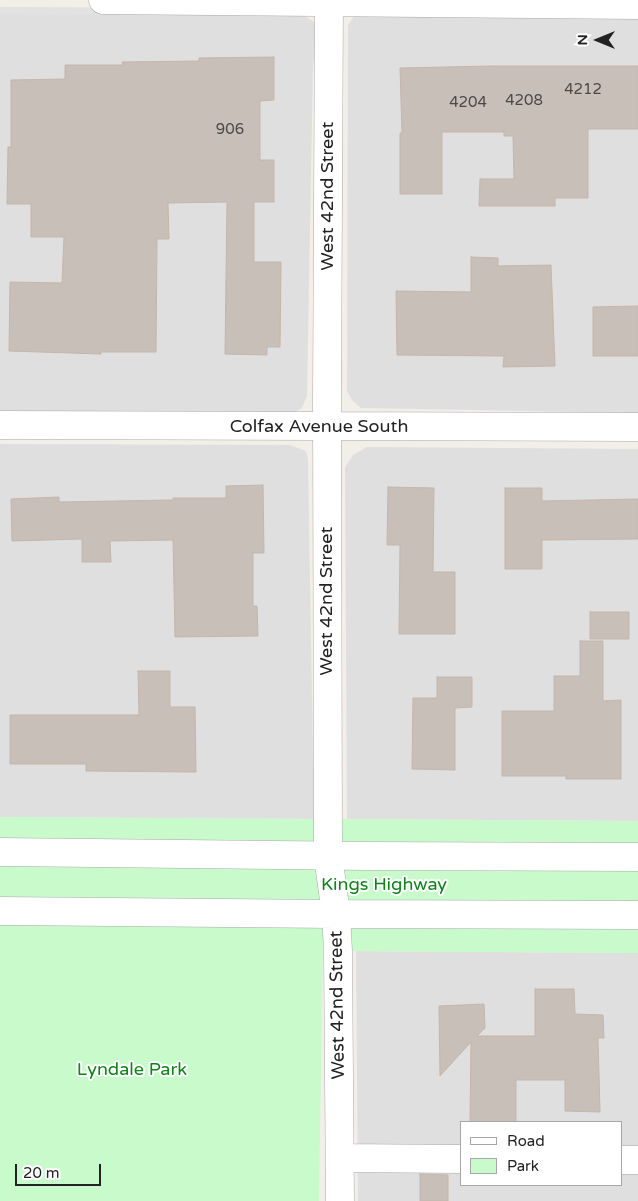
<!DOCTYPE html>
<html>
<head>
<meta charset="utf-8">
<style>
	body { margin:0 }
	#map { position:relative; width:638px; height:1201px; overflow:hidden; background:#f2efe9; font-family:"Varela Round",sans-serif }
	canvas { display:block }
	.legend { position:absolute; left:460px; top:1121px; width:162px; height:65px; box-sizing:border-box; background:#fff; border:1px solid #a7a7a7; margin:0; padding:6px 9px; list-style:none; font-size:15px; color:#222 }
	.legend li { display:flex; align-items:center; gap:10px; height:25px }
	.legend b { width:25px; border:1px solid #a7a7a7 }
	.north { position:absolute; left:573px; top:15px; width:50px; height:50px; -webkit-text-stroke:4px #fff; paint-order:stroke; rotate:270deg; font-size:14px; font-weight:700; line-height:20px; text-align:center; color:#222 }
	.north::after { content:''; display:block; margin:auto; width:18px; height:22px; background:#222; clip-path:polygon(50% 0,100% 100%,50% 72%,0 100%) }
	.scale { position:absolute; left:15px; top:1164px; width:86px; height:22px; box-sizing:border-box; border:2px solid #222; border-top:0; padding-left:6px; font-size:15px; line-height:18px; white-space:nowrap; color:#222; -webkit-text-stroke:4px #fff; paint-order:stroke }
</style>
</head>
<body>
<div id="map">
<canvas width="638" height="1201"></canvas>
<ul class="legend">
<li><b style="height:6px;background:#fff"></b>Road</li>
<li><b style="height:14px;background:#c8facc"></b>Park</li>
</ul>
<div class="north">N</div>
<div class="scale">20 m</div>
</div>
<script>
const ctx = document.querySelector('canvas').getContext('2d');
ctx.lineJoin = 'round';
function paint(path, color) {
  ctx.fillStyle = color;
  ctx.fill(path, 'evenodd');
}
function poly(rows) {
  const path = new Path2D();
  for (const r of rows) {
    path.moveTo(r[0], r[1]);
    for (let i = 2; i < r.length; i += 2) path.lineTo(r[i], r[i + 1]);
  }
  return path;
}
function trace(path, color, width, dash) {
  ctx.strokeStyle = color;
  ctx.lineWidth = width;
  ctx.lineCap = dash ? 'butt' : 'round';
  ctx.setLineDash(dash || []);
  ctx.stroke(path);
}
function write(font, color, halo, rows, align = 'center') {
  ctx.font = font + ' "Varela Round",sans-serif';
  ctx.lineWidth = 4;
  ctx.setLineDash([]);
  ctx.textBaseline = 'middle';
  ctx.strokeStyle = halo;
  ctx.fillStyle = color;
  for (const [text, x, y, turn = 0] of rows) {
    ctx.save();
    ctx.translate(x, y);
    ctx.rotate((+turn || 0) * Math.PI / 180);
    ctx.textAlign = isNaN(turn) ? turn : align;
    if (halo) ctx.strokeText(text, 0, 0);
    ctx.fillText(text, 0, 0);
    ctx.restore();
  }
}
const residential = poly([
	[0,14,301,14,313,21,320,38,313,64,307,396,302,408,288,416,0,414],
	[354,16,638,16,638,413,361,408,352,400,347,391,348,25],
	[0,444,290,445,306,451,308,460,314,819,0,817],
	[367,447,638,449,638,821,347,819,345,467,353,455],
	[356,951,638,953,638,1201,358,1201],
	[462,1122,622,1122,622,1185,462,1185]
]);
const park = poly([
	[0,817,638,821,638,953,338,951,323,937,319,1201,0,1201]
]);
const parking = poly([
	[0,7,215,8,196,15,0,14]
]);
const building = poly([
	[274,57,274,100,260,101,260,160,274,160,274,202,254,202,254,262,281,262,280,347,267,347,267,355,225,354,227,202,168,203,169,239,157,239,156,352,101,352,101,354,9,351,10,282,62,283,64,237,31,237,31,204,7,204,8,147,11,147,11,80,65,79,65,65,123,65,122,62,199,61,199,58,274,57],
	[491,66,638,66,638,129,588,129,588,198,555,198,555,206,479,206,480,179,514,179,513,136,504,136,504,132,442,132,442,194,400,194,400,133,402,133,400,68,491,66],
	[471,257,498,258,498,266,551,265,555,366,503,367,504,356,397,355,396,291,471,292,471,257],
	[638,306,638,356,593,356,593,307,638,306],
	[263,485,264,553,253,553,253,606,257,606,258,636,175,637,173,540,110,541,111,562,82,562,82,539,12,541,11,499,59,497,59,502,173,500,173,498,226,498,226,486,263,485],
	[388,487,434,488,433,572,455,572,455,634,399,634,400,545,387,545,388,487],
	[505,488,542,488,542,501,638,499,638,539,542,540,542,569,505,569,505,488],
	[590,612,629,612,629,639,590,639,590,612],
	[580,641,603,641,603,701,621,700,621,779,566,779,566,776,502,776,502,711,554,711,554,676,580,676,580,641],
	[138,671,170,671,170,707,195,707,196,772,86,771,86,764,10,764,10,715,139,715,138,671],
	[437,677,472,677,472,707,455,708,455,770,412,769,413,698,437,698,437,677],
	[535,989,574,989,575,1014,603,1015,604,1038,598,1038,600,1112,565,1111,565,1080,516,1080,516,1122,470,1122,471,1042,440,1076,439,1006,484,1004,485,1028,477,1036,535,1036,535,989],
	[420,1174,448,1175,448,1201,420,1201,420,1174]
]);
const minor = poly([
	[103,0,638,5],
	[329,0,327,401,328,856,336,914,338,951,340,1201],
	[0,425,638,427],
	[0,852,368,856,638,857],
	[0,911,336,914,638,915],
	[341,1158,462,1159],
	[622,1160,638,1160]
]);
const numberNames = [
	["4212",583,90],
	["4208",524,101],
	["4204",468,103],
	["906",230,130]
];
const streetNames = [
	["West 42nd Street",328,196,-90],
	["Colfax Avenue South",319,427],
	["West 42nd Street",327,601,-90],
	["West 42nd Street",338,1005,-91]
];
const parkNames = [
	["Kings Highway",384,885],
	["Lyndale Park",132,1070]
];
paint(residential, '#e0dfdf');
paint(park, '#c8facc');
paint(parking, '#e2e2e2');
paint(building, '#c7bfb8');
trace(building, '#c4b6ab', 1);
trace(minor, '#a9a9a9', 29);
trace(minor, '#fff', 28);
write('15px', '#4b4948', null, numberNames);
write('18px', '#222', '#fff', streetNames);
write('18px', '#0c8416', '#fff', parkNames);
</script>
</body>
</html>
